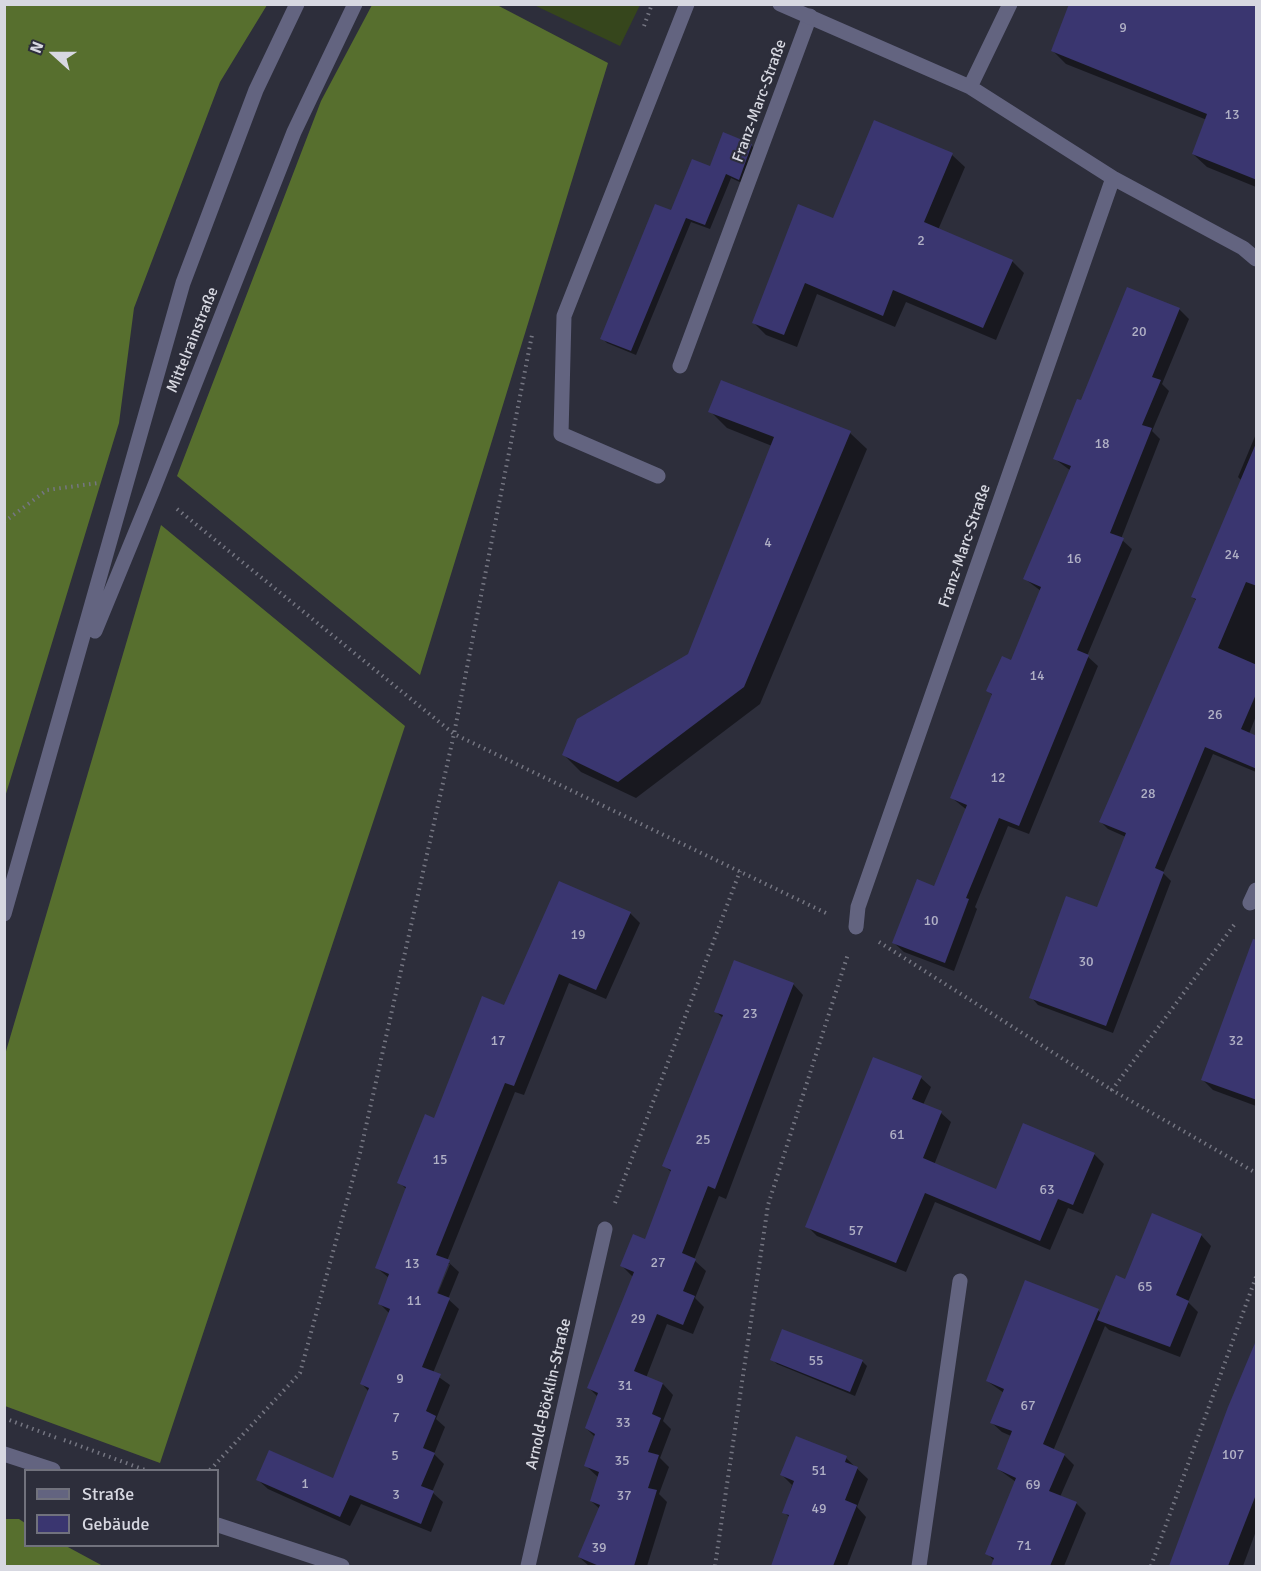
<!DOCTYPE html>
<html>
<head>
<meta charset="utf-8">
<style>
	body { margin:0 }
	#map { position:relative; width:1261px; height:1571px; overflow:hidden; background:#2d2e3b; font-family:Signika,sans-serif }
	canvas { display:block }
	.frame { position:absolute; inset:0; border:6px solid #d7d8e1; pointer-events:none }
	.legend { position:absolute; left:24px; top:1469px; width:195px; height:78px; box-sizing:border-box; background:#2d2e3b; border:2px solid #71727d; margin:0; padding:8px 10px; list-style:none; font-size:18px; color:#d7d8e1 }
	.legend li { display:flex; align-items:center; gap:12px; height:30px }
	.legend b { width:30px; border:2px solid #71727d }
	.north { position:absolute; left:24px; top:24px; width:60px; height:60px; -webkit-text-stroke:4px #2d2e3b; paint-order:stroke; rotate:291deg; font-size:16px; font-weight:700; line-height:24px; text-align:center; color:#d7d8e1 }
	.north::after { content:''; display:block; margin:auto; width:21px; height:27px; background:#d7d8e1; clip-path:polygon(50% 0,100% 100%,50% 72%,0 100%) }
</style>
</head>
<body>
<div id="map">
<canvas width="1261" height="1571"></canvas>
<div class="frame"></div>
<ul class="legend">
<li><b style="height:8px;background:#636480"></b>Straße</li>
<li><b style="height:16px;background:#3a3670"></b>Gebäude</li>
</ul>
<div class="north">N</div>
</div>
<script>
const ctx = document.querySelector('canvas').getContext('2d');
ctx.lineJoin = 'round';
function paint(path, color) {
  ctx.fillStyle = color;
  ctx.fill(path, 'evenodd');
}
function poly(rows) {
  const path = new Path2D();
  for (const r of rows) {
    path.moveTo(r[0], r[1]);
    for (let i = 2; i < r.length; i += 2) path.lineTo(r[i], r[i + 1]);
  }
  return path;
}
function trace(path, color, width, dash) {
  ctx.strokeStyle = color;
  ctx.lineWidth = width;
  ctx.lineCap = dash ? 'butt' : 'round';
  ctx.setLineDash(dash || []);
  ctx.stroke(path);
}
function write(font, color, halo, rows, align = 'center') {
  ctx.font = font + ' Signika,sans-serif';
  ctx.lineWidth = 4.5;
  ctx.setLineDash([]);
  ctx.textBaseline = 'middle';
  ctx.strokeStyle = halo;
  ctx.fillStyle = color;
  for (const [text, x, y, turn = 0] of rows) {
    ctx.save();
    ctx.translate(x, y);
    ctx.rotate((+turn || 0) * Math.PI / 180);
    ctx.textAlign = isNaN(turn) ? turn : align;
    if (halo) ctx.strokeText(text, 0, 0);
    ctx.fillText(text, 0, 0);
    ctx.restore();
  }
}
const green = poly([
	[534,5,640,5,620,46]
]);
const forest = poly([
	[5,4,267,5,220,82,134,308,119,423,5,797],
	[372,5,497,5,608,63,420,675,177,476,321,101],
	[161,525,405,726,160,1463,5,1406,4,1058],
	[5,1519,19,1519,25,1523,26,1546,66,1546,103,1566,5,1566]
]);
const shadow = poly([
	[1256,4,1256,187,1207,167,1193,154,1207,120,1066,64,1053,51],
	[751,145,756,150,744,184,731,178,710,229,691,222,636,355,607,343,602,338,672,212,710,168],
	[952,155,965,167,938,230,1012,261,1024,273,996,340,906,302,895,327,817,294,797,347,766,335,754,323,834,220],
	[1179,309,1189,319,1162,384,1169,391,1152,431,1160,439,1121,539,1132,549,1087,656,1098,666,1029,834,1008,826,975,907,977,909,954,971,904,952,894,943,934,887,967,810,952,798,992,695,988,691,1012,662,1041,591,1025,579,1071,471,1055,459,1082,402],
	[710,411,850,433,867,449,760,704,636,798,581,772,564,755,690,655,772,446,727,428],
	[1256,434,1256,716,1249,734,1256,737,1256,772,1213,754,1163,873,1171,881,1113,1033,1038,1005,1031,997,1098,909,1126,837,1108,829,1101,822,1197,601,1192,597,1241,480,1238,477],
	[630,913,640,923,606,999,569,983,524,1095,515,1092,447,1261,459,1272,448,1299,459,1309,433,1373,450,1385,436,1419,445,1427,434,1454,444,1464,432,1492,443,1502,431,1532,361,1504,350,1526,268,1489,258,1480,334,1480,369,1392,362,1384,390,1314,379,1303,389,1278,377,1268,407,1190,399,1182,505,1007],
	[447,1264,450,1264,435,1300,433,1299],
	[793,984,803,995,726,1199,719,1196,694,1260,706,1271,695,1298,704,1307,693,1334,667,1324,646,1378,663,1384,673,1395,663,1421,671,1429,660,1458,669,1467,659,1494,667,1502,647,1566,589,1566,579,1557,600,1509,591,1501,599,1478,586,1466,595,1437,586,1428,598,1397,589,1388,633,1277,622,1266,646,1240,672,1173,664,1165,723,1018,716,1012],
	[1256,1004,1256,1106,1213,1090,1203,1080],
	[921,1078,931,1087,923,1105,941,1113,951,1122,934,1165,997,1191,1094,1154,1104,1164,1083,1214,1068,1208,1050,1250,935,1202,906,1272,817,1236,807,1226],
	[1201,1235,1211,1246,1188,1302,1198,1312,1180,1357,1109,1330,1105,1326,1053,1451,1064,1455,1074,1465,1060,1497,1076,1503,1086,1513,1064,1566,992,1566,994,1561,987,1553,1016,1482,998,1469,1011,1436,1002,1432,992,1423,1004,1393,987,1381,1098,1310,1101,1314,1126,1281],
	[1256,1341,1256,1531,1243,1566,1170,1566],
	[772,1359,862,1361,867,1366,855,1396,777,1364],
	[846,1458,868,1479,857,1507,866,1517,847,1566,772,1566,790,1518,784,1512,792,1485,782,1475]
]);
const building = poly([
	[1069,4,1257,4,1257,180,1192,154,1207,114,1051,51],
	[874,120,953,153,924,222,1013,260,983,328,893,290,883,316,805,283,784,335,752,323,798,204,833,218],
	[723,132,752,144,739,180,726,174,705,225,686,218,631,351,600,339,655,204,671,210,692,159,710,166],
	[1127,287,1180,308,1152,377,1161,380,1142,425,1152,428,1110,533,1124,538,1077,650,1089,655,1019,826,999,818,966,898,969,899,945,963,892,943,917,879,934,886,967,805,950,798,992,694,986,691,1002,656,1011,660,1041,587,1023,579,1071,466,1053,459,1077,399,1081,400],
	[721,380,851,431,744,687,618,782,562,755,577,719,688,654,774,437,708,412],
	[1257,441,1257,586,1246,582,1218,648,1257,665,1257,692,1241,729,1257,736,1257,769,1205,747,1155,868,1164,872,1106,1026,1029,998,1066,896,1097,907,1126,833,1099,822,1196,599,1191,597],
	[559,881,631,912,596,990,559,974,514,1086,505,1083,436,1255,450,1260,437,1293,450,1298,422,1367,441,1374,426,1411,436,1416,423,1448,435,1453,421,1486,434,1491,421,1524,350,1495,340,1517,256,1480,269,1450,333,1478,369,1388,360,1384,390,1309,378,1304,389,1274,375,1268,406,1187,397,1183,425,1114,434,1118,482,996,504,1005],
	[1253,939,1257,940,1257,1100,1201,1080],
	[734,960,794,983,715,1189,708,1186,682,1253,696,1259,683,1291,695,1296,683,1325,657,1314,634,1371,663,1383,652,1414,661,1418,648,1452,659,1455,648,1488,657,1490,634,1566,599,1566,578,1557,600,1505,590,1501,599,1472,584,1466,595,1434,585,1428,598,1393,587,1388,634,1272,620,1266,633,1234,645,1239,671,1170,662,1166,723,1015,714,1012],
	[873,1057,922,1076,912,1099,942,1111,923,1158,996,1189,1023,1123,1095,1153,1073,1205,1058,1199,1040,1241,925,1193,896,1263,805,1227],
	[1152,1213,1202,1234,1176,1295,1189,1301,1170,1347,1097,1320,1116,1275,1125,1279],
	[1025,1280,1099,1309,1043,1444,1065,1454,1049,1491,1077,1502,1050,1566,991,1566,994,1558,985,1554,1016,1478,997,1469,1012,1431,990,1423,1004,1389,986,1381],
	[782,1329,863,1360,850,1392,770,1360],
	[1255,1343,1257,1492,1228,1566,1169,1566,1228,1407],
	[796,1436,847,1456,845,1462,858,1467,845,1500,857,1505,833,1566,771,1566,789,1515,782,1513,794,1481,780,1475]
]);
const path = poly([
	[644,26,652,4],
	[177,509,454,734,828,914],
	[4,522,47,490,98,483],
	[1234,925,1112,1090,1256,1173],
	[879,942,1112,1090],
	[615,1203,740,871],
	[4,1418,57,1438],
	[64,1440,145,1470],
	[210,1470,300,1373,360,1153,454,734,532,335],
	[715,1566,768,1205,848,954],
	[1151,1566,1256,1277]
]);
const service = poly([
	[680,366,810,16],
	[658,476,561,434,564,316,687,4]
]);
const minor = poly([
	[780,4,970,87,1113,178,1243,248,1256,259],
	[970,87,1010,4],
	[1250,903,1256,890],
	[856,927,858,907,1113,178],
	[4,1454,53,1470],
	[218,1525,342,1566],
	[528,1566,605,1229],
	[919,1566,960,1281]
]);
const tertiary = poly([
	[95,631,153,490,294,132,355,4],
	[4,914,183,283,256,90,297,4]
]);
const numberNames = [
	["9",1123,28],
	["13",1232,115],
	["2",921,241],
	["20",1139,332],
	["18",1102,444],
	["4",768,543],
	["24",1232,555],
	["16",1074,559],
	["14",1037,676],
	["26",1215,715],
	["12",998,778],
	["28",1148,794],
	["10",931,921],
	["19",578,935],
	["30",1086,962],
	["23",750,1014],
	["17",498,1041],
	["32",1236,1041],
	["61",897,1135],
	["25",703,1140],
	["15",440,1160],
	["63",1047,1190],
	["57",856,1231],
	["27",658,1263],
	["13",412,1264],
	["65",1145,1287],
	["11",414,1301],
	["29",638,1319],
	["55",816,1361],
	["9",400,1379],
	["31",625,1386],
	["67",1028,1406],
	["7",396,1418],
	["33",623,1423],
	["107",1233,1455],
	["5",395,1456],
	["35",622,1461],
	["51",819,1471],
	["1",305,1484],
	["69",1033,1485],
	["3",396,1495],
	["37",624,1496],
	["49",819,1509],
	["71",1024,1546],
	["39",599,1548]
];
const streetNames = [
	["Franz-Marc-Straße",760,101,-70],
	["Mittelrainstraße",193,340,-68],
	["Franz-Marc-Straße",965,546,-71],
	["Arnold-Böcklin-Straße",549,1394,-77]
];
paint(green, '#36461c');
paint(forest, '#576f2e');
paint(shadow, '#0007');
paint(building, '#3a3670');
trace(path, '#757682', 4, [1.5, 4.5]);
trace(service, '#636480', 15);
trace(minor, '#636480', 15);
trace(tertiary, '#636480', 15);
write('14px', '#b0b0c5', null, numberNames);
write('16px', '#d7d8e1', '#2d2e3b', streetNames);
</script>
</body>
</html>
